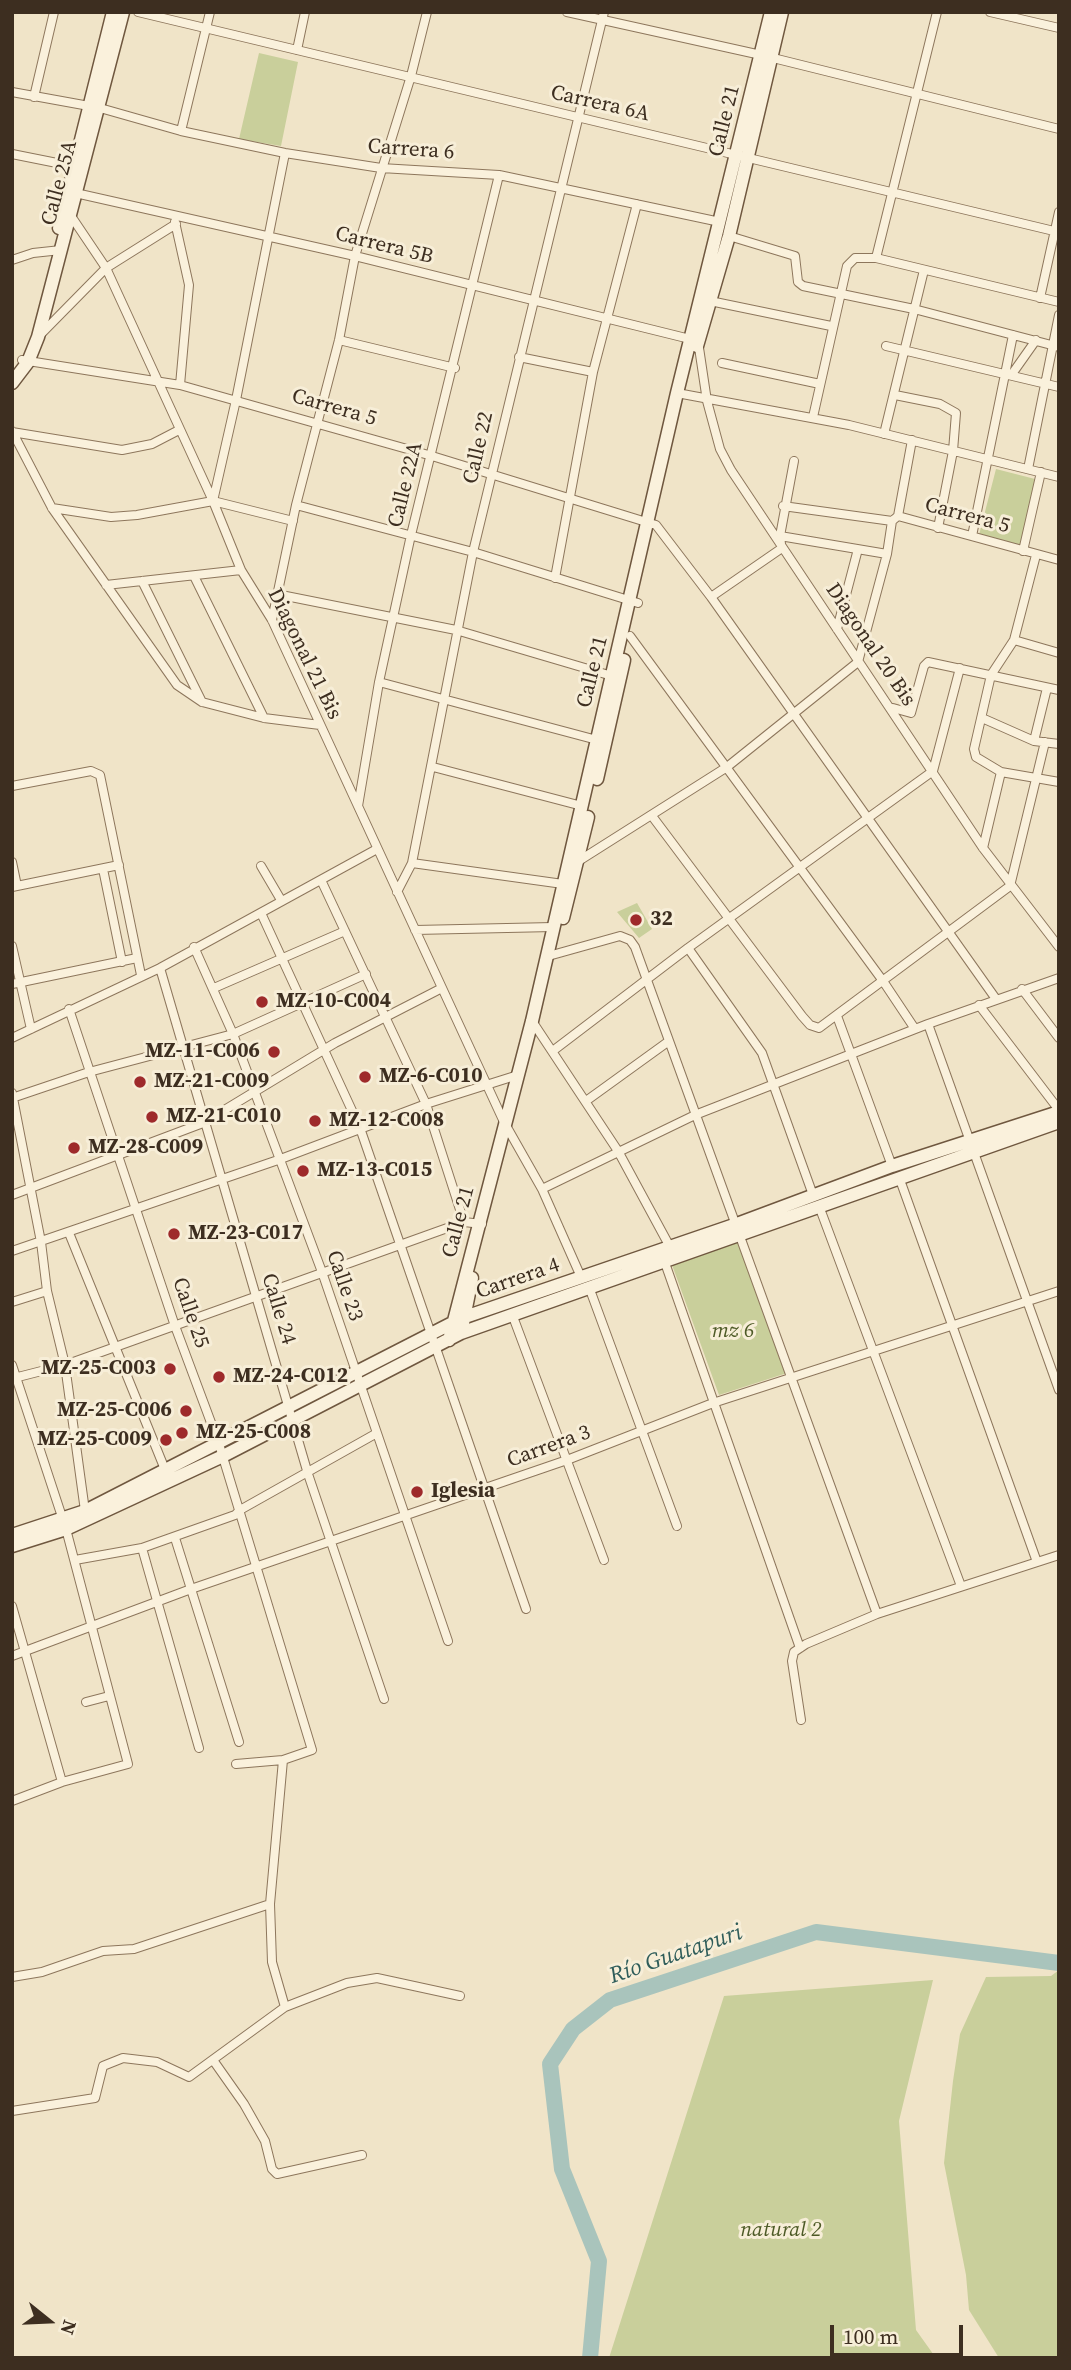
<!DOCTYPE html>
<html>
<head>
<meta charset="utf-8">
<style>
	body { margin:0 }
	#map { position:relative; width:1071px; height:2370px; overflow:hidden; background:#f0e4c8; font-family:"Source Serif 4",serif }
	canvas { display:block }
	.frame { position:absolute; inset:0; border:14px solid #3d2e20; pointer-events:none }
	.north { position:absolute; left:14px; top:2286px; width:70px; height:70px; -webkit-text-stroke:5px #f7eed8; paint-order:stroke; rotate:108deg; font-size:19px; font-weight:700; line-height:28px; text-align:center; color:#3d2e20 }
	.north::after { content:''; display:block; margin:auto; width:24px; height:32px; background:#3d2e20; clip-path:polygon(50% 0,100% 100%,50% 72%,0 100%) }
	.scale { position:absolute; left:830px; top:2325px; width:133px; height:32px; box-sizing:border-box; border:4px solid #3d2e20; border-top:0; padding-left:9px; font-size:21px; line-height:24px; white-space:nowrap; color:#3d2e20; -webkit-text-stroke:5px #f7eed8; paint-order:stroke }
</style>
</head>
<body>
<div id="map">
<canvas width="1071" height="2370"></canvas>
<div class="frame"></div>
<div class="north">N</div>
<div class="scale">100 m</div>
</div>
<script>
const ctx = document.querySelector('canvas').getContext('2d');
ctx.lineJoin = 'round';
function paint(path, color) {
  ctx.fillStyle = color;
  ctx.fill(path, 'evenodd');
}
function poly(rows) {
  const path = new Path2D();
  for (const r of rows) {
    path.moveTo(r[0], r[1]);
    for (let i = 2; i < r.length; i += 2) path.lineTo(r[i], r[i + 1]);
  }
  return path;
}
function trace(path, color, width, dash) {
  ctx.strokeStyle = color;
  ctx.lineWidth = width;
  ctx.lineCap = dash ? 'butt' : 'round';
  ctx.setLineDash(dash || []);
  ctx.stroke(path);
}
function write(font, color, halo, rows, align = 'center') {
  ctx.font = font + ' "Source Serif 4",serif';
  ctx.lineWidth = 6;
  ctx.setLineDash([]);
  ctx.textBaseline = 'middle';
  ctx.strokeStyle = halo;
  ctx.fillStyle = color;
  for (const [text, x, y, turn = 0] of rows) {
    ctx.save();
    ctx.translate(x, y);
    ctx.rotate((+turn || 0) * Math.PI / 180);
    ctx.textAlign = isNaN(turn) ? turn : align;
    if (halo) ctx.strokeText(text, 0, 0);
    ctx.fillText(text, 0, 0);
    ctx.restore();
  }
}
const green = poly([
	[259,53,298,62,281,146,239,139],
	[996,469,1035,479,1022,547,979,535],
	[637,903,652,929,639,938,617,912],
	[737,1240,787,1373,719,1395,671,1262],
	[1059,1970,1059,2358,999,2358,969,2310,966,2275,944,2163,953,2081,960,2034,986,1977,1051,1976],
	[933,1980,899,2121,916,2330,936,2358,609,2358,724,1996]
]);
const river = poly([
	[590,2358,599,2261,562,2169,550,2064,573,2029,610,2000,816,1932,1059,1963]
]);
const street = poly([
	[138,12,1054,231],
	[567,12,761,55,1059,129],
	[990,12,1059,28],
	[297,50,305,12],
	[12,92,100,108,181,131,285,153,381,168,499,175,720,222],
	[34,97,54,12],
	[181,131,210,12],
	[12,154,77,167],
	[71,192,355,256,698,341,707,401,720,449,731,470,983,848,1059,947],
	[69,213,106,268,213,501,241,570,272,620,504,1122,542,1189,581,1277],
	[175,222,189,285,180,385],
	[729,236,795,256,798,282,803,286,914,309,1059,347],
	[876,258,937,12],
	[12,260,33,253,61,250],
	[1040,298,1059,212],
	[710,301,831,326],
	[41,334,106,268,176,224],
	[339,340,455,368],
	[886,346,1059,387],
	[519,357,593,372],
	[22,360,180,385,432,456,656,525,711,597,996,999],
	[722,363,820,384],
	[1012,374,1036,340],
	[677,393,849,425,1059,477],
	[895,395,940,404,956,413,953,451,938,528],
	[813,417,847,266,855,258,876,258,1059,302],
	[12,431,52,508,177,685,202,702,264,718,320,725],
	[12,432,122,450,152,444,179,430],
	[884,434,924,270],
	[1028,469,1059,315],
	[213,501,236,400,285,153],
	[296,505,473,552,638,603],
	[783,506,892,521,898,516,1059,560],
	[52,508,111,517,137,515,213,501,293,521],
	[898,516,912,440],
	[780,536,794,461],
	[972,536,1013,335],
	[781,544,780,536,887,554],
	[1023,551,1041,472],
	[1036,555,1014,640,991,675,974,749,976,757,1001,772,1059,782],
	[194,576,264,718],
	[555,578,593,372,637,204],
	[142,581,202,702],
	[106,585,241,570],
	[276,594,456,630,612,676],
	[711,597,782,548],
	[272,620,296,505,339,340,355,256,411,76,427,12],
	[837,629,858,549],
	[630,636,883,981,915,1029],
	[1014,640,1059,653],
	[379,682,597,740],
	[893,708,911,713,924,666,928,662,1059,690],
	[982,718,1034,741,1059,744],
	[1034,741,1047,688],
	[433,767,582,806],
	[12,786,91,771,100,775,141,975],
	[358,806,379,682,411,535,499,175],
	[652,816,802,1016,810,1025,819,1028,1010,886,1045,742],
	[983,848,1001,772],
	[12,862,17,886],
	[577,862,727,767,858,662,887,554,892,521],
	[412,863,563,884],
	[261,866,281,900],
	[103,869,122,962],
	[321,880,426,1104,464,1222],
	[12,887,119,865],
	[397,892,412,863,473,552,604,12],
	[261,913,360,1128,526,1609],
	[415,930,553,927],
	[12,946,31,1029],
	[194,947,233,1034,322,1272,448,1641],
	[688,948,762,1053,813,1195],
	[552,955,620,936,630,940,635,947,877,1614],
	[160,968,308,1474,384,1699],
	[12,984,137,958],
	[214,988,345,931],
	[1022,989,1059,1038],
	[979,1005,1059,1110],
	[69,1009,175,1326,219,1444,312,1750,283,1760,236,1764],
	[837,1016,892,1166],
	[532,1021,618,1151,670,1247],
	[928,1024,1059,1390],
	[12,1038,160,968,377,849],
	[554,1050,688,948,933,771,960,668],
	[12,1093,41,1242,47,1291,65,1365,85,1511],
	[12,1098,89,1072,233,1034,366,974],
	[586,1101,669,1041],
	[899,1177,1037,1562],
	[542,1189,695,1115,928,1024,1059,978],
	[12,1195,203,1123,335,1043,442,988],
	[819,1206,961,1586],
	[69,1233,166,1472],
	[12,1251,278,1160,426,1104,518,1075],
	[664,1260,800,1648],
	[589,1287,677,1526],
	[12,1302,47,1291],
	[512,1314,604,1560],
	[12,1365,66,1529,128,1764,62,1782,12,1801],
	[18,1377,65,1365,464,1222,482,1224],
	[175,1538,239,1742],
	[142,1548,199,1748],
	[75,1560,142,1548,235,1515,240,1510,377,1433],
	[12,1606,62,1782],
	[12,1656,191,1589,567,1460,713,1403,1059,1291],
	[86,1702,109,1696],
	[801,1720,792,1661,794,1652,806,1644,877,1614,1059,1555],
	[283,1760,270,1904,272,1962,285,2007],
	[12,1977,42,1972,103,1951,134,1949,270,1904],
	[213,2060,244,2104,265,2141,272,2169,277,2174,362,2155],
	[12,2111,95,2098,103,2066,123,2058,157,2062,189,2077,285,2007,347,1983,377,1978,460,1996]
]);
const secondary = poly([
	[59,228,113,12],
	[697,346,729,236,782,12],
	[12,383,28,362,38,337,123,12],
	[597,779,624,660],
	[563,918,588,817],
	[461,1333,472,1278],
	[449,1340,532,1021,677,393,771,12],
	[12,1535,85,1511,462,1318,734,1225,892,1166,1059,1112],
	[12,1546,66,1529,223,1456,461,1333,1059,1122]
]);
const markers = [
	[636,920,7,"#9e2a2b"],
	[262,1002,7,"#9e2a2b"],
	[274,1052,7,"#9e2a2b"],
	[365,1077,7,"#9e2a2b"],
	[140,1082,7,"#9e2a2b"],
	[152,1117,7,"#9e2a2b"],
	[315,1121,7,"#9e2a2b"],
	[74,1148,7,"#9e2a2b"],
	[303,1171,7,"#9e2a2b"],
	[174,1234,7,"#9e2a2b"],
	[170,1369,7,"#9e2a2b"],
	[219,1377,7,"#9e2a2b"],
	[186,1411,7,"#9e2a2b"],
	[182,1433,7,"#9e2a2b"],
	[166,1440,7,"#9e2a2b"],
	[417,1492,7,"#9e2a2b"]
];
const streetNames = [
	["Carrera 6A",600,104,13],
	["Calle 21",725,121,-76],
	["Carrera 6",411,150,4],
	["Calle 25A",60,183,-75],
	["Carrera 5B",384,246,14],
	["Carrera 5",334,408,16],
	["Calle 22",479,448,-77],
	["Calle 22A",406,485,-76],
	["Carrera 5",967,516,15],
	["Diagonal 20 Bis",870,645,56],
	["Diagonal 21 Bis",304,654,64],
	["Calle 21",593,672,-76],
	["Calle 21",459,1222,-75],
	["Carrera 4",518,1279,-19],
	["Calle 23",344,1286,71],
	["Calle 24",278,1309,73],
	["Calle 25",190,1313,71],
	["Carrera 3",549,1447,-20]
];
const poiNames = [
	["32",650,920],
	["MZ-10-C004",276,1002],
	["MZ-11-C006",260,1052,"right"],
	["MZ-6-C010",379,1077],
	["MZ-21-C009",154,1082],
	["MZ-21-C010",166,1117],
	["MZ-12-C008",329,1121],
	["MZ-28-C009",88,1148],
	["MZ-13-C015",317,1171],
	["MZ-23-C017",188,1234],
	["MZ-25-C003",156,1369,"right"],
	["MZ-24-C012",233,1377],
	["MZ-25-C006",172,1411,"right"],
	["MZ-25-C008",196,1433],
	["MZ-25-C009",152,1440,"right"],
	["Iglesia",431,1492]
];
const parkNames = [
	["mz 6",733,1332],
	["natural 2",781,2231]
];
const waterNames = [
	["Río Guatapuri",676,1955,-19]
];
paint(green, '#c9cf9b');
trace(river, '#a9c4bc', 16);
trace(street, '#8d765c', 10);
trace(secondary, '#6f573f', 15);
trace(street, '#faf1dc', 8);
trace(secondary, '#faf1dc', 12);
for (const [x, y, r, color] of markers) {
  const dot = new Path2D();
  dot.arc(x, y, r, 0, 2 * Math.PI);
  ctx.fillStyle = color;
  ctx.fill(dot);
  trace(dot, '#f7eed8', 2.5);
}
write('21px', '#3d2e20', '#f7eed8', streetNames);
write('bold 21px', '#3d2e20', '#f7eed8', poiNames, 'left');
write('italic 21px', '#4d5a26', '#f7eed8', parkNames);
write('italic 23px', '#2f5d5a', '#f7eed8', waterNames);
</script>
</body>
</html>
